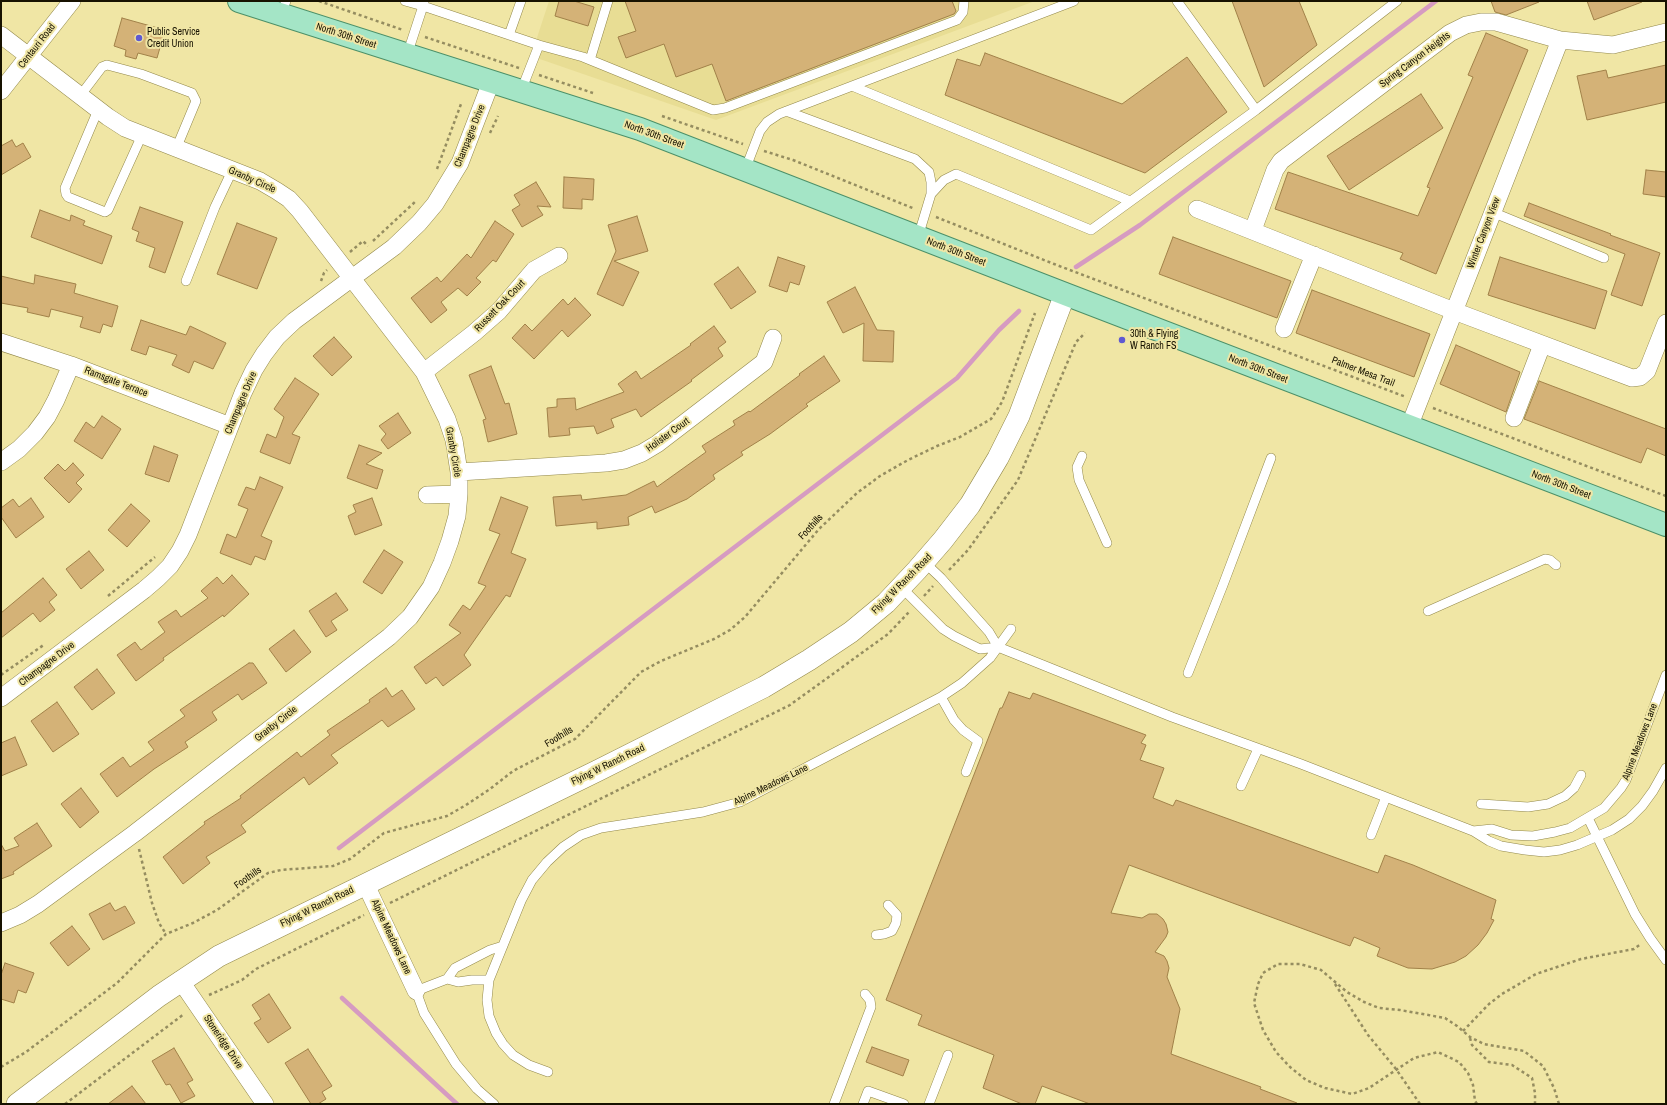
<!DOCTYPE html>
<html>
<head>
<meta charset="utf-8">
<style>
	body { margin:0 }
	#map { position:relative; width:1667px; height:1105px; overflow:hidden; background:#f0e6a5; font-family:"Archivo Narrow",sans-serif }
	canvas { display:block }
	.frame { position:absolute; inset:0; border:2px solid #171200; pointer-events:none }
</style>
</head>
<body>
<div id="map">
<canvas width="1667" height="1105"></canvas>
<div class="frame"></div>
</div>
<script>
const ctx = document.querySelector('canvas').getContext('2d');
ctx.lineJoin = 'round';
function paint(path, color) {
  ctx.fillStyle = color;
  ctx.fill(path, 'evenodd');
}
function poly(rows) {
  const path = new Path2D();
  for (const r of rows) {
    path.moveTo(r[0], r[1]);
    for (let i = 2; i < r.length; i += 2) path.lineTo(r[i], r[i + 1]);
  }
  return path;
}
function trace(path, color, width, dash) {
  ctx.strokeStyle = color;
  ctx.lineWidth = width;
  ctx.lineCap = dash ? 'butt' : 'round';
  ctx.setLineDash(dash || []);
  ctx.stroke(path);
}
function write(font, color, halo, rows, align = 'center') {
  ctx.font = font + ' "Archivo Narrow",sans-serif';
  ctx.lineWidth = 4;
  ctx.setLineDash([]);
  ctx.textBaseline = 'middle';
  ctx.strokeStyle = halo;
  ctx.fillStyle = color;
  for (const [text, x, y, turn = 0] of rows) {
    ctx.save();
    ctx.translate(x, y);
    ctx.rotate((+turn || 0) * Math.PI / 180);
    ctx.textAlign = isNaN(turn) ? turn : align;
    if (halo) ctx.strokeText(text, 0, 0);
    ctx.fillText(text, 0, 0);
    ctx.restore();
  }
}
const built = poly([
	[549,1,1035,1,716,120,531,56]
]);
const stream = poly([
	[1076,267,1140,225,1436,1],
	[339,848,957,378,999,330,1019,311],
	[342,998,457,1104]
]);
const building = poly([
	[559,1,574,1,594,7,588,26,555,16,559,1],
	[625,1,952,1,956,11,954,14,726,101,712,64,676,77,664,44,626,58,618,37,636,31,625,1],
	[1232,1,1299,1,1317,45,1264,87,1232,1],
	[1491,1,1539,1,1539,2,1506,15,1495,12,1491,1],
	[1587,1,1642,1,1642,2,1594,20,1587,1],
	[122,18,165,30,157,58,138,53,136,59,125,56,126,50,114,46,122,18],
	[1486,33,1528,50,1436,274,1400,259,1403,253,1275,209,1288,172,1418,216,1430,188,1427,187,1473,77,1468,75,1486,33],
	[985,53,1122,104,1187,57,1227,112,1145,173,945,95,957,59,980,66,985,53],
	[1666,65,1666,102,1587,120,1577,76,1606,70,1608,78,1666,65],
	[1421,94,1443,128,1349,190,1327,156,1421,94],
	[12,140,16,147,23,143,31,157,1,175,1,146,12,140],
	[1646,170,1666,172,1666,197,1643,194,1646,170],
	[564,177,594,179,593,200,582,199,582,209,563,208,564,177],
	[536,182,551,207,537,206,543,215,522,227,512,210,520,205,514,195,536,182],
	[1529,203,1611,234,1610,235,1660,253,1642,306,1611,295,1625,254,1524,216,1529,203],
	[140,207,183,222,165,273,149,267,155,248,136,241,139,232,132,229,140,207],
	[40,210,70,221,71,215,85,221,83,225,112,236,102,264,31,237,40,210],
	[637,216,648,251,614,261,639,272,623,306,597,294,616,251,608,225,637,216],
	[495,221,514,234,496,262,493,260,476,278,481,282,467,296,458,288,441,302,447,310,431,323,411,298,437,277,441,282,467,254,471,258,495,221],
	[237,223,277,238,257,289,217,274,237,223],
	[1173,237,1291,281,1277,318,1159,274,1173,237],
	[778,257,805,266,799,285,790,282,787,292,769,286,778,257],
	[1500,257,1607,291,1595,329,1488,295,1500,257],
	[738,267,756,292,731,309,714,284,738,267],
	[35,275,76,284,74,293,118,306,112,327,103,324,100,333,80,327,83,317,51,309,49,317,27,312,28,308,1,303,1,276,34,284,35,275],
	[855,287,877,330,894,331,893,362,863,361,864,323,843,333,827,302,855,287],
	[1312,290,1430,334,1414,377,1296,333,1312,290],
	[575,298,591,315,568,337,562,330,534,359,512,338,525,324,532,331,563,299,568,305,575,298],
	[141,320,186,335,190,326,226,343,213,369,194,361,189,373,172,365,177,355,149,346,146,355,131,350,141,320],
	[714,326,726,342,718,348,723,356,691,380,692,381,641,417,636,409,611,419,614,427,597,434,594,426,569,428,570,435,549,437,547,408,557,407,557,399,575,398,576,410,624,392,618,384,636,371,641,379,691,345,690,344,714,326],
	[334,337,352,357,332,376,313,356,334,337],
	[1456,345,1520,372,1506,412,1440,384,1456,345],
	[824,356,840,381,806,404,808,406,770,434,741,452,743,455,713,475,715,479,687,499,655,513,652,506,628,517,629,525,597,529,597,522,556,526,553,497,581,495,582,500,626,495,654,481,657,487,706,452,702,446,735,425,733,421,749,411,750,412,800,375,799,374,824,356],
	[491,366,505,404,509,403,517,434,488,442,483,420,486,419,469,375,491,366],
	[295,378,319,394,292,434,300,437,290,464,260,452,267,434,276,438,284,417,274,409,295,378],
	[1539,381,1666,429,1666,456,1647,448,1641,463,1524,419,1539,381],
	[398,413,411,433,388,449,381,440,386,434,379,426,398,413],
	[102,416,121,429,102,459,74,441,86,422,94,428,102,416],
	[359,445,382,453,366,464,383,470,377,489,347,478,359,445],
	[154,446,178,455,169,482,145,474,154,446],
	[73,463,84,475,76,483,82,489,69,503,44,478,58,464,65,471,73,463],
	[260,477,283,487,261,536,272,541,265,560,255,556,251,565,220,553,227,534,236,538,248,509,238,505,246,487,255,490,260,477],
	[501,497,528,507,511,553,526,559,510,597,506,595,464,655,471,665,443,686,436,677,426,684,414,667,461,633,449,625,463,605,470,610,486,586,478,583,500,534,489,530,501,497],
	[31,498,44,517,16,538,1,517,1,508,13,499,19,507,31,498],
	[372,498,382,525,355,535,348,516,356,512,353,505,372,498],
	[131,504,150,521,127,547,108,530,131,504],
	[384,550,403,562,382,594,363,582,384,550],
	[89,551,104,570,81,589,66,569,89,551],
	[232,575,249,594,224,617,223,615,163,658,164,660,136,681,117,655,135,642,141,650,165,632,158,622,176,610,181,617,208,598,201,591,217,577,223,584,232,575],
	[43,578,57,595,49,602,55,610,40,622,33,613,1,638,1,613,43,578],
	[336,593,348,610,331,621,337,630,326,637,309,611,336,593],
	[294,630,311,652,286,672,269,649,294,630],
	[249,663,253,663,267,683,242,700,238,694,212,712,217,720,185,742,188,747,154,769,117,797,100,774,123,757,130,767,154,750,148,742,185,716,180,710,249,663],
	[97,669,115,693,92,710,74,687,97,669],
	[386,688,392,697,402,690,415,709,388,727,382,720,331,755,338,763,309,785,304,777,241,825,246,832,206,857,210,863,183,884,163,857,205,824,204,822,241,798,240,796,284,762,297,752,301,757,330,735,327,731,370,702,369,700,386,688],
	[1009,692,1030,699,1033,693,1146,735,1141,743,1146,745,1140,760,1164,768,1153,798,1173,806,1176,800,1378,873,1385,855,1413,865,1496,900,1491,919,1494,920,1487,933,1478,945,1466,956,1455,962,1432,969,1408,968,1377,956,1380,948,1354,937,1350,946,1129,865,1111,913,1142,918,1149,914,1157,914,1163,919,1166,924,1168,932,1166,937,1155,952,1164,956,1167,961,1169,968,1167,977,1180,1009,1171,1054,1261,1087,1260,1089,1297,1103,1297,1104,1090,1104,1042,1086,1035,1104,1022,1104,983,1088,994,1055,918,1025,922,1015,886,1000,1000,708,1002,708,1009,692],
	[57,702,79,734,53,752,31,721,57,702],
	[15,737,27,765,1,776,1,743,15,737],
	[81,788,99,812,80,828,61,804,81,788],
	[37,823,52,846,13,872,14,874,1,879,1,844,5,851,19,846,14,838,37,823],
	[110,903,115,911,125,906,135,923,103,940,89,914,110,903],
	[72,926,90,949,68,966,50,943,72,926],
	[5,963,34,973,26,993,18,990,14,1003,1,999,1,975,5,963],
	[269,994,291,1028,268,1043,254,1023,261,1019,252,1005,269,994],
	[872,1047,909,1060,903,1076,866,1062,872,1047],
	[174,1048,193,1080,187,1083,195,1096,181,1103,170,1084,166,1085,152,1061,174,1048],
	[308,1049,332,1086,322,1092,326,1099,318,1104,311,1104,285,1063,308,1049],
	[132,1086,146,1104,108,1104,132,1086]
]);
const path = poly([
	[319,1,403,30],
	[425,37,519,68],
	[539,75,593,93],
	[662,116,743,144],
	[490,133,498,116],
	[764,151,793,160,915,209],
	[437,169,461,104],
	[936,217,1054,264,1406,397],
	[373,241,416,201],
	[350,252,363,241,368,246],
	[321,281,324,273,327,270],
	[1433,408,1666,496],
	[949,570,968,550,1018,480,1076,342,1085,333],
	[108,596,155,557],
	[924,596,933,586],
	[1,675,45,644],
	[139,849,152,903,159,923,166,934],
	[390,903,790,705,888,634,910,611],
	[1335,984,1368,1035,1396,1069,1420,1104],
	[209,995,242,980,256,969,364,915],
	[1463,1031,1489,1004,1502,994,1536,974,1581,959,1634,949,1641,944],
	[1470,1038,1472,1045,1489,1062,1512,1065,1532,1078,1535,1093,1535,1104],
	[1,1067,26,1052,117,983,166,934,193,923,217,910,268,873,281,870,333,866,350,859,384,833,447,816,466,805,490,789,513,771,575,739,641,672,661,661,714,639,730,630,745,617,819,529,857,493,880,476,908,460,937,446,960,437,991,419,1002,402,1035,313],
	[65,1104,184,1014],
	[1477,1104,1475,1101,1473,1085,1468,1073,1459,1062,1438,1052,1414,1058,1369,1088,1352,1094,1325,1088,1306,1080,1290,1067,1276,1052,1263,1030,1254,1003,1258,984,1263,973,1278,964,1300,964,1321,970,1347,992,1364,1002,1379,1008,1400,1010,1445,1018,1457,1026,1470,1037,1484,1044,1524,1051,1543,1066,1554,1088,1559,1104]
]);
const service = poly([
	[405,1,423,6,424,2],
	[1177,1,1256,110],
	[281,15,286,1],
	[509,35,521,1],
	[407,55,423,6,539,45,583,57,713,110,725,108,957,20,963,12,964,1],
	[590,60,608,1],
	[852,86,1130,201],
	[521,91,539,45],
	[80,96,102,67,107,65,141,74,192,93,196,101,176,149],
	[98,110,65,188,66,194,68,197,105,212,108,210,142,135],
	[786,111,915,159,929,172,931,182,931,194],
	[745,170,760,131,767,122,779,114,1074,1],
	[1492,212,1604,258],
	[918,237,931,194,944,180,956,174,1091,230,1256,110,1397,1],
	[186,281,215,207,232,171],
	[1082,456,1077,467,1079,480,1107,543],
	[924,562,941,578,989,632,998,647],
	[901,587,943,629,954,636,980,649,998,647,1172,717,1301,764,1473,831,1489,841,1501,846,1525,850,1544,852,1560,850,1577,845,1612,830,1629,819,1642,806,1653,791,1666,768],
	[1428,611,1545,559,1550,560,1556,565],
	[1188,673,1223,585,1271,458],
	[941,697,954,720,963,730,978,741,966,772],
	[1241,786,1258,749],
	[1481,804,1528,807,1548,804,1565,796,1574,788,1581,775],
	[1588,818,1635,914,1650,938,1666,960],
	[1473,831,1492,829,1511,835,1533,836,1555,832,1570,828,1604,808,1621,788,1626,780,1666,675],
	[1371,835,1386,797],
	[876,935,884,934,892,931,896,923,897,915,888,905],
	[447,979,458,982,472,980,489,980],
	[548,1072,529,1065,513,1055,503,1044,496,1033,489,1016,487,1000,489,980,521,901,532,880,547,862,563,847,581,835,601,828,703,812,740,802,941,697,962,683,990,658,1011,629],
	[494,1104,477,1089,456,1064,424,1013,416,991,447,979,455,968,490,950,503,946],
	[834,1104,871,1007,870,1000,865,994],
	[863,1104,868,1091,904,1104],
	[929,1104,948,1055]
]);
const minor = poly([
	[1,35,108,117,125,128,260,181,277,191,289,199,300,211,424,372,447,419,454,440,459,472,459,494,457,516,450,541,442,563,431,587,410,617,389,637,135,833,38,904,20,915,1,923],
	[1,91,72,1],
	[1197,209,1454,311,1632,378,1640,377,1647,371,1666,323],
	[1253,230,1275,170,1281,161,1450,33,1466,25,1481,22,1496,22,1560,40,1613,45,1666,32],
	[1284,329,1314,255],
	[1,342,71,365,230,426],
	[424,372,474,333,499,311,534,270,559,256],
	[1514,418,1542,345],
	[1409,427,1560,40],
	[1,462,19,449,35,433,47,417,56,400,71,365],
	[459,472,606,463,624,460,642,453,657,444,764,362,773,338],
	[427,495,459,494],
	[1,698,144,590,158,578,170,566,180,551,188,535,243,393,254,370,264,354,277,337,294,321,394,247,419,223,435,204,460,163,491,82],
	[365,883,416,991],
	[180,980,265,1104]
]);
const tertiary = poly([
	[17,1104,159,996,219,956,597,771,764,687,809,660,851,632,886,603,917,570,943,540,970,505,998,458,1019,416,1065,294]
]);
const primary = poly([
	[239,1,640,129,1065,294,1666,525]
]);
const markers = [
	[139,38,4,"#5f59d2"],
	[1122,340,4,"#5f59d2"]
];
const poiNames = [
	["Public Service",147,32],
	["Credit Union",147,44],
	["30th & Flying",1130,334],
	["W Ranch FS",1130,346]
];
const streetNames = [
	["North 30th Street",346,36,18],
	["Centauri Road",37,46,-52],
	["Spring Canyon Heights",1415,60,-37],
	["North 30th Street",654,135,20],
	["Champagne Drive",470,136,-68],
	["Granby Circle",252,180,24],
	["Winter Canyon View",1484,233,-69],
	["North 30th Street",956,252,21],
	["Russett Oak Court",500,306,-46],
	["North 30th Street",1258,369,21],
	["Palmer Mesa Trail",1363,372,21],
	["Ramsgate Terrace",116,382,21],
	["Champagne Drive",241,403,-67],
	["Holister Court",668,435,-36],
	["Granby Circle",453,452,80],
	["North 30th Street",1561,485,21],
	["Foothills",811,527,-47],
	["Flying W Ranch Road",902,584,-45],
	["Champagne Drive",47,664,-37],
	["Granby Circle",276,724,-38],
	["Foothills",559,737,-31],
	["Alpine Meadows Lane",1640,742,-69],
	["Flying W Ranch Road",608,765,-26],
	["Alpine Meadows Lane",771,785,-26],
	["Foothills",248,878,-35],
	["Flying W Ranch Road",317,907,-26],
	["Alpine Meadows Lane",391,937,65],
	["Stoneridge Drive",223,1042,56]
];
paint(built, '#e8dd94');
trace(stream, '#d69bc1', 4.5);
paint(building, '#d4b277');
trace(building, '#a18149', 1);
trace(service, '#92884a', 10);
trace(minor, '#92884a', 18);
trace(tertiary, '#92884a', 22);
trace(primary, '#4c9068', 24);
trace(path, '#958d60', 2.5, [3, 3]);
trace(service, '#fff', 9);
trace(minor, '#fff', 17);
trace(tertiary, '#fff', 21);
trace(primary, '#a4e5c6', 22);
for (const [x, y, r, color] of markers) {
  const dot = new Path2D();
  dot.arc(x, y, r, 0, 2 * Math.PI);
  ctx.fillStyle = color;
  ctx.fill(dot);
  trace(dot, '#f0e6a5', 1.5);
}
write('10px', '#171200', '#f0e6a5', poiNames, 'left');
write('10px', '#171200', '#f0e6a5', streetNames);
</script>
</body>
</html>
